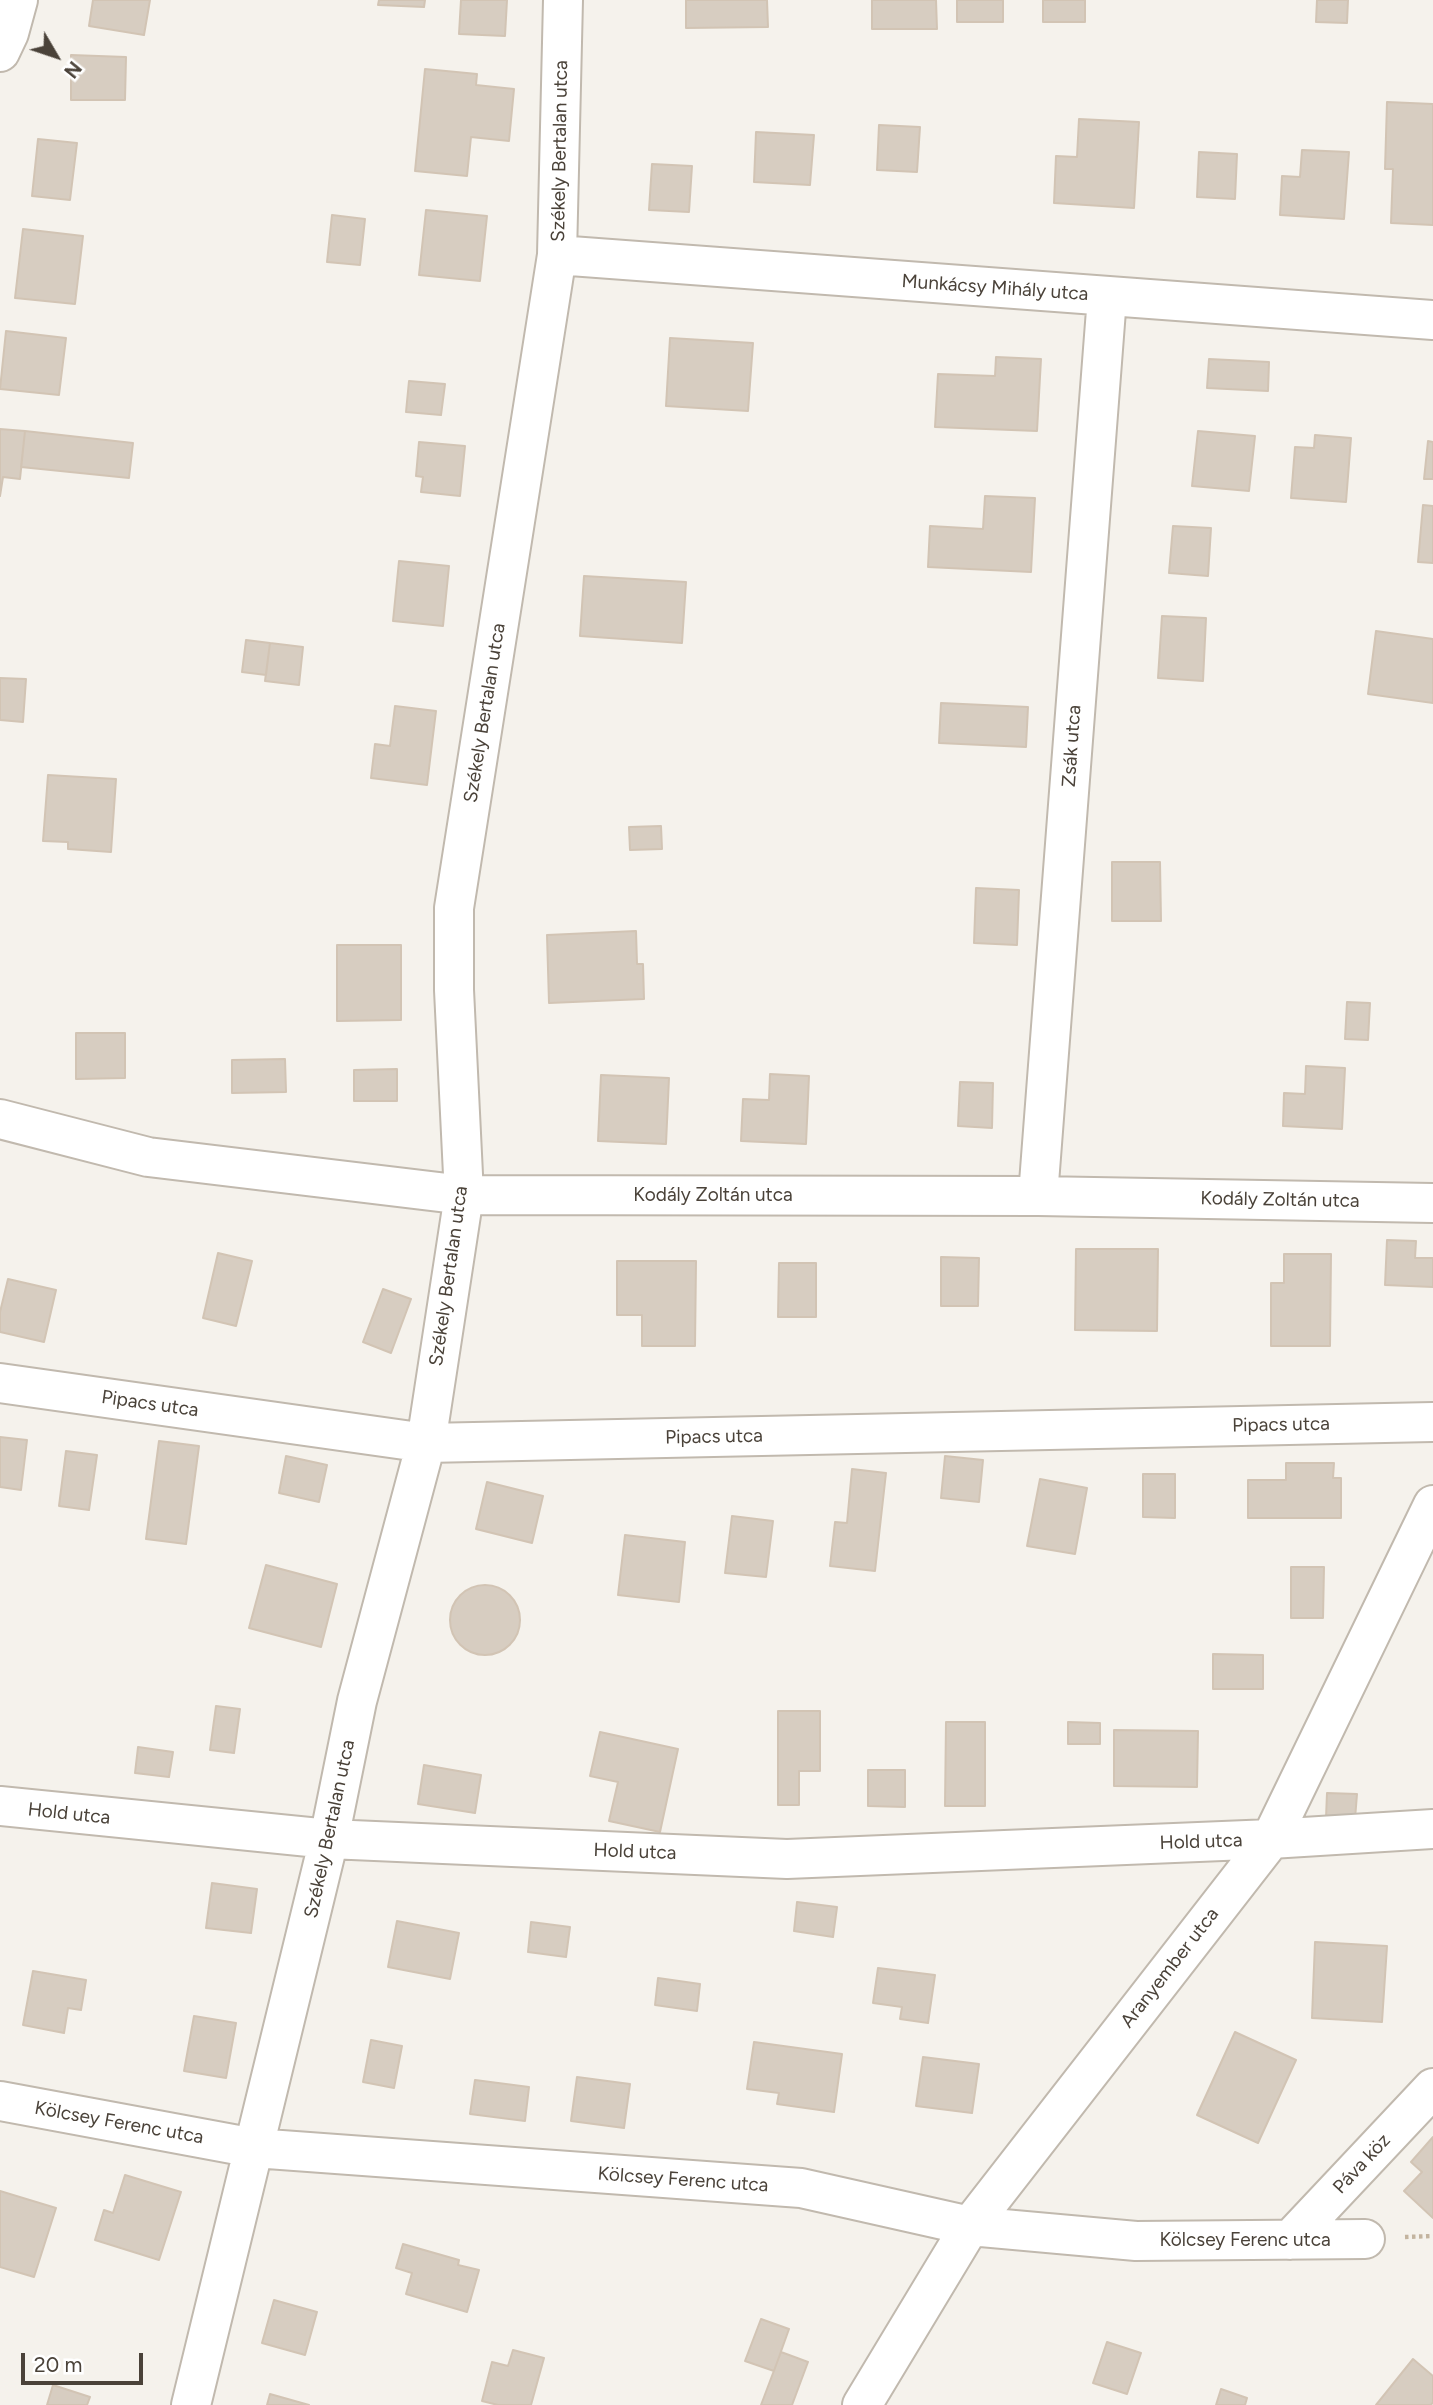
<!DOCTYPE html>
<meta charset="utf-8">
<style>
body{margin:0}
#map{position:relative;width:1433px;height:2405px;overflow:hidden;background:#f5f2ec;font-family:Figtree,sans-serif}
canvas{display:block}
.north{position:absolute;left:21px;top:21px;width:70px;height:70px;-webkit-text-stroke:5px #fff;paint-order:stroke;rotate:129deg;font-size:19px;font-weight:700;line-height:28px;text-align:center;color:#4a4239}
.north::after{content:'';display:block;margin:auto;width:24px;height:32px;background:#4a4239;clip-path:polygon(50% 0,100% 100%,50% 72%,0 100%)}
.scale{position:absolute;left:21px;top:2353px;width:122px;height:32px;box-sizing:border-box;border:4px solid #4a4239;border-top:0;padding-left:9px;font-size:21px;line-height:24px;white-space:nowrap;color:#4a4239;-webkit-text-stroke:5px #fff;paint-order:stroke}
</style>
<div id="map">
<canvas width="1433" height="2405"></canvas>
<div class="north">N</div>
<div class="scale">20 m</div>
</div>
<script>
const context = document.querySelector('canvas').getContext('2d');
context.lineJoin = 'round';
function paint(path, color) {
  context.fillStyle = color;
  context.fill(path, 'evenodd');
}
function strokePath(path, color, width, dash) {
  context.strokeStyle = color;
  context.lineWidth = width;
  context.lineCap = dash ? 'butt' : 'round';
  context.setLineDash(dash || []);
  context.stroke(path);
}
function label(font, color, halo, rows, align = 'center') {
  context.font = font + ' Figtree,sans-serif';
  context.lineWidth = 6;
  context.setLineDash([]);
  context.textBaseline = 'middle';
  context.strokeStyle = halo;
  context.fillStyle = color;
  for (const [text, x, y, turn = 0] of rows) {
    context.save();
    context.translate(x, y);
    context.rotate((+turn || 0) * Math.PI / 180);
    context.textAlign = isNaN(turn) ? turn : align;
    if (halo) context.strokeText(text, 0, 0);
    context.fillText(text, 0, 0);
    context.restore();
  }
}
const building = new Path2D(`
 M93 0H150L144 35 89 26Z
 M379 0H425L424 7 378 5Z
 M461 0H507L505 36 459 34Z
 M686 0H767L768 27 686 28Z
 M872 0H936L937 29H872Z
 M957 0H1003V22H957Z
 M1043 0H1085V22H1043Z
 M1317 0H1348L1347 23 1316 22Z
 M71 55 126 57 125 100H71Z
 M425 69 477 74 476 85 514 89 509 141 471 137 467 176 415 171Z
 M1387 102 1433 104V225L1391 223 1393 169H1385Z
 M1079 119 1139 122 1134 208 1054 203 1056 156 1077 157Z
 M879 125 920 127 917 172 877 170Z
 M756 132 814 135 810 185 754 182Z
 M38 139 77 143 70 200 32 196Z
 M1302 150 1349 152 1344 219 1280 215 1282 176 1300 177Z
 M1199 152 1237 154 1235 199 1197 197Z
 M652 164 692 166 689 212 649 210Z
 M426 210 487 216 480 281 419 275Z
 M332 215 365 219 360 265 327 262Z
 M23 229 83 236 75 304 15 298Z
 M6 331 66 338 59 395 0 389Z
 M670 338 753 343 748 411 666 406Z
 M996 357 1041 359 1037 431 935 427 938 374 995 376Z
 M1209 359 1269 362 1268 391 1207 388Z
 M409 381 445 384 441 415 406 412Z
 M0 429 25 431 20 479 3 477 0 496Z
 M25 431 133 443 129 478 21 467Z
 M1198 431 1255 436 1249 491 1192 486Z
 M1315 435 1351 438 1346 502 1291 498 1295 447 1314 448Z
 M1428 441 1433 442V479H1424Z
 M419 442 465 446 460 496 421 492 423 477 416 476Z
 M985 496 1035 498 1031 572 928 567 930 526 983 529Z
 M1423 505 1433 506V563L1418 562Z
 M1173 526 1211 528 1208 576 1169 573Z
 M399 561 449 566 443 626 393 621Z
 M584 576 686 582 682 643 580 636Z
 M1162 616 1206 618 1203 681 1158 678Z
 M1376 631 1433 639V703L1368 694Z
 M246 640 270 643 266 675 242 672Z
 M270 643 303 647 299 685 265 681Z
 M0 678 26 679 23 722 0 720Z
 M941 703 1028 707 1026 747 939 743Z
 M395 706 436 711 427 785 371 778 375 744 390 746Z
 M48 775 116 779 111 852 68 849V842L43 841Z
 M661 826 662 849 630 850 629 827Z
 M1112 862H1160L1161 921H1112Z
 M976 888 1019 890 1017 945 974 943Z
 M636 931 637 964H643L644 999 549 1003 547 935Z
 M337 945H401V1020L337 1021Z
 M1347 1002 1370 1003 1368 1040 1345 1039Z
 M76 1033H125V1078L76 1079Z
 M285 1059 286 1092 232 1093V1060Z
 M1306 1066 1345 1068 1342 1129 1283 1126 1284 1093 1305 1094Z
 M397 1069V1101H354V1070Z
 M770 1074 809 1076 806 1144 741 1141 743 1099 769 1100Z
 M601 1075 669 1078 666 1144 598 1141Z
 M960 1082 993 1083 992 1128 958 1126Z
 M1387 1240 1416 1241 1415 1258H1433V1287L1385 1285Z
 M1076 1249H1158L1157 1331 1075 1330Z
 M218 1253 252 1261 236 1326 203 1318Z
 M1284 1254H1331L1330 1346H1271V1283H1284Z
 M941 1257 979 1258 978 1306H941Z
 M617 1261H696L695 1346H642V1315H617Z
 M779 1263H816V1317H778Z
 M8 1279 56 1290 44 1342 0 1332V1312Z
 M383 1289 411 1299 391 1353 363 1342Z
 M0 1437 27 1440 21 1490 0 1487Z
 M159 1441 199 1446 186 1544 146 1539Z
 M66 1451 97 1455 89 1510 59 1506Z
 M286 1456 327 1465 319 1502 279 1493Z
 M945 1456 983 1460 979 1502 941 1498Z
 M1286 1463H1334L1333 1478H1341V1518H1248V1480H1286Z
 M852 1469 886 1473 875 1571 830 1566 835 1522 847 1523Z
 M1143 1474H1175V1518L1143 1517Z
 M1040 1479 1087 1488 1075 1554 1027 1546Z
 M487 1482 543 1496 532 1543 476 1529Z
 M732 1516 773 1521 766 1577 725 1573Z
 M625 1535 685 1542 679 1602 618 1595Z
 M266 1565 337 1584 321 1647 249 1628Z
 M1291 1567H1324L1323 1618H1291Z
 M450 1620a35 35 0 1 1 70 0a35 35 0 1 1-70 0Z
 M1213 1654 1263 1655V1689H1213Z
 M216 1706 240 1709 234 1753 210 1750Z
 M778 1711H820V1771H799V1805H778Z
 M946 1722H985V1806H945Z
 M1068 1722 1100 1723V1744H1068Z
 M1114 1730 1198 1731 1197 1787 1114 1786Z
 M600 1732 678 1749 660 1832 609 1821 618 1782 590 1776Z
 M138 1747 173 1752 169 1777 135 1773Z
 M424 1765 481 1775 475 1813 418 1804Z
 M868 1770H905V1807L868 1806Z
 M1327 1793 1357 1794 1355 1819 1326 1818Z
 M212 1883 257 1889 251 1933 206 1928Z
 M797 1902 837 1907 833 1937 794 1931Z
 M397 1921 459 1933 450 1979 388 1967Z
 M531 1922 570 1927 566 1957 528 1952Z
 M1315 1942 1387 1946 1382 2022 1312 2018Z
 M878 1968 935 1975 928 2023 900 2019 902 2007 873 2003Z
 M33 1971 86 1980 81 2010 68 2008 64 2033 23 2025Z
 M658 1978 700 1984 697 2011 655 2005Z
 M194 2016 236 2023 226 2078 184 2071Z
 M1235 2032 1296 2060 1258 2143 1197 2115Z
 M371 2040 402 2046 394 2088 363 2082Z
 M754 2042 842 2054 834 2112 777 2104 779 2093 747 2089Z
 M923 2057 979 2064 972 2113 916 2106Z
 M577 2077 630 2084 624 2128 571 2121Z
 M475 2080 529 2087 525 2121 470 2114Z
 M1433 2137V2218L1404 2191 1422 2172 1411 2162Z
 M125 2175 181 2192 159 2260 95 2240 104 2210 113 2213Z
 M0 2191 56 2208 34 2277 0 2267Z
 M403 2244 459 2260 458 2265 479 2270 467 2312 406 2294 412 2273 396 2268Z
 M274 2300 317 2312 305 2355 262 2343Z
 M761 2319 789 2329 774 2371 745 2361Z
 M1107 2342 1141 2353 1127 2394 1093 2383Z
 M513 2350 544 2358 531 2405H498L482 2401 492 2362 508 2366Z
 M781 2352 808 2362 792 2405H761Z
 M1413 2359 1433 2376V2402L1431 2405H1376Z
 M53 2385 90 2397 87 2405H47Z
 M1221 2389 1247 2398 1245 2405H1216Z
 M270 2394 309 2405H267Z`);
const path = new Path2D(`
 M1405 2237 1433 2236`);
const minor = new Path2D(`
 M0 52 9 33 18 0
 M557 255 1433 320
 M0 1119 148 1157 464 1195 1038 1196 1433 1203
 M1038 1196 1107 297
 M0 1383 426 1443 1433 1422
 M0 1806 329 1839 787 1859 1271 1839 1433 1829
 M0 2101 254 2148 801 2188 970 2226 1136 2241 1365 2239
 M1290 2240 1433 2088
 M191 2405 329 1839 357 1701 426 1443 464 1195 454 990V908L557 255 563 0
 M862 2405 970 2226 1271 1839 1433 1505`);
const streetNames = [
 ["Székely Bertalan utca",560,151,-89],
 ["Munkácsy Mihály utca",995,288,4],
 ["Székely Bertalan utca",485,713,-81],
 ["Zsák utca",1072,746,-86],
 ["Kodály Zoltán utca",713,1195],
 ["Kodály Zoltán utca",1280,1200,1],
 ["Székely Bertalan utca",449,1276,-82],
 ["Pipacs utca",150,1404,8],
 ["Pipacs utca",1281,1425,-1],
 ["Pipacs utca",714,1437,-1],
 ["Hold utca",69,1814,6],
 ["Székely Bertalan utca",330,1829,-78],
 ["Hold utca",1201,1842,-2],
 ["Hold utca",635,1852,2],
 ["Aranyember utca",1170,1968,-52],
 ["Kölcsey Ferenc utca",119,2123,10],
 ["Páva köz",1362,2164,-47],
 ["Kölcsey Ferenc utca",683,2180,4],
 ["Kölcsey Ferenc utca",1245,2240]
];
paint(building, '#d7cdc1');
strokePath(building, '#d2c4b4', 2);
strokePath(minor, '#c1b9ae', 42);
strokePath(path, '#c3b49f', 4.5, [3.5, 3.5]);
strokePath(minor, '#fff', 38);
label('19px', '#4a4239', '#fff', streetNames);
</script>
